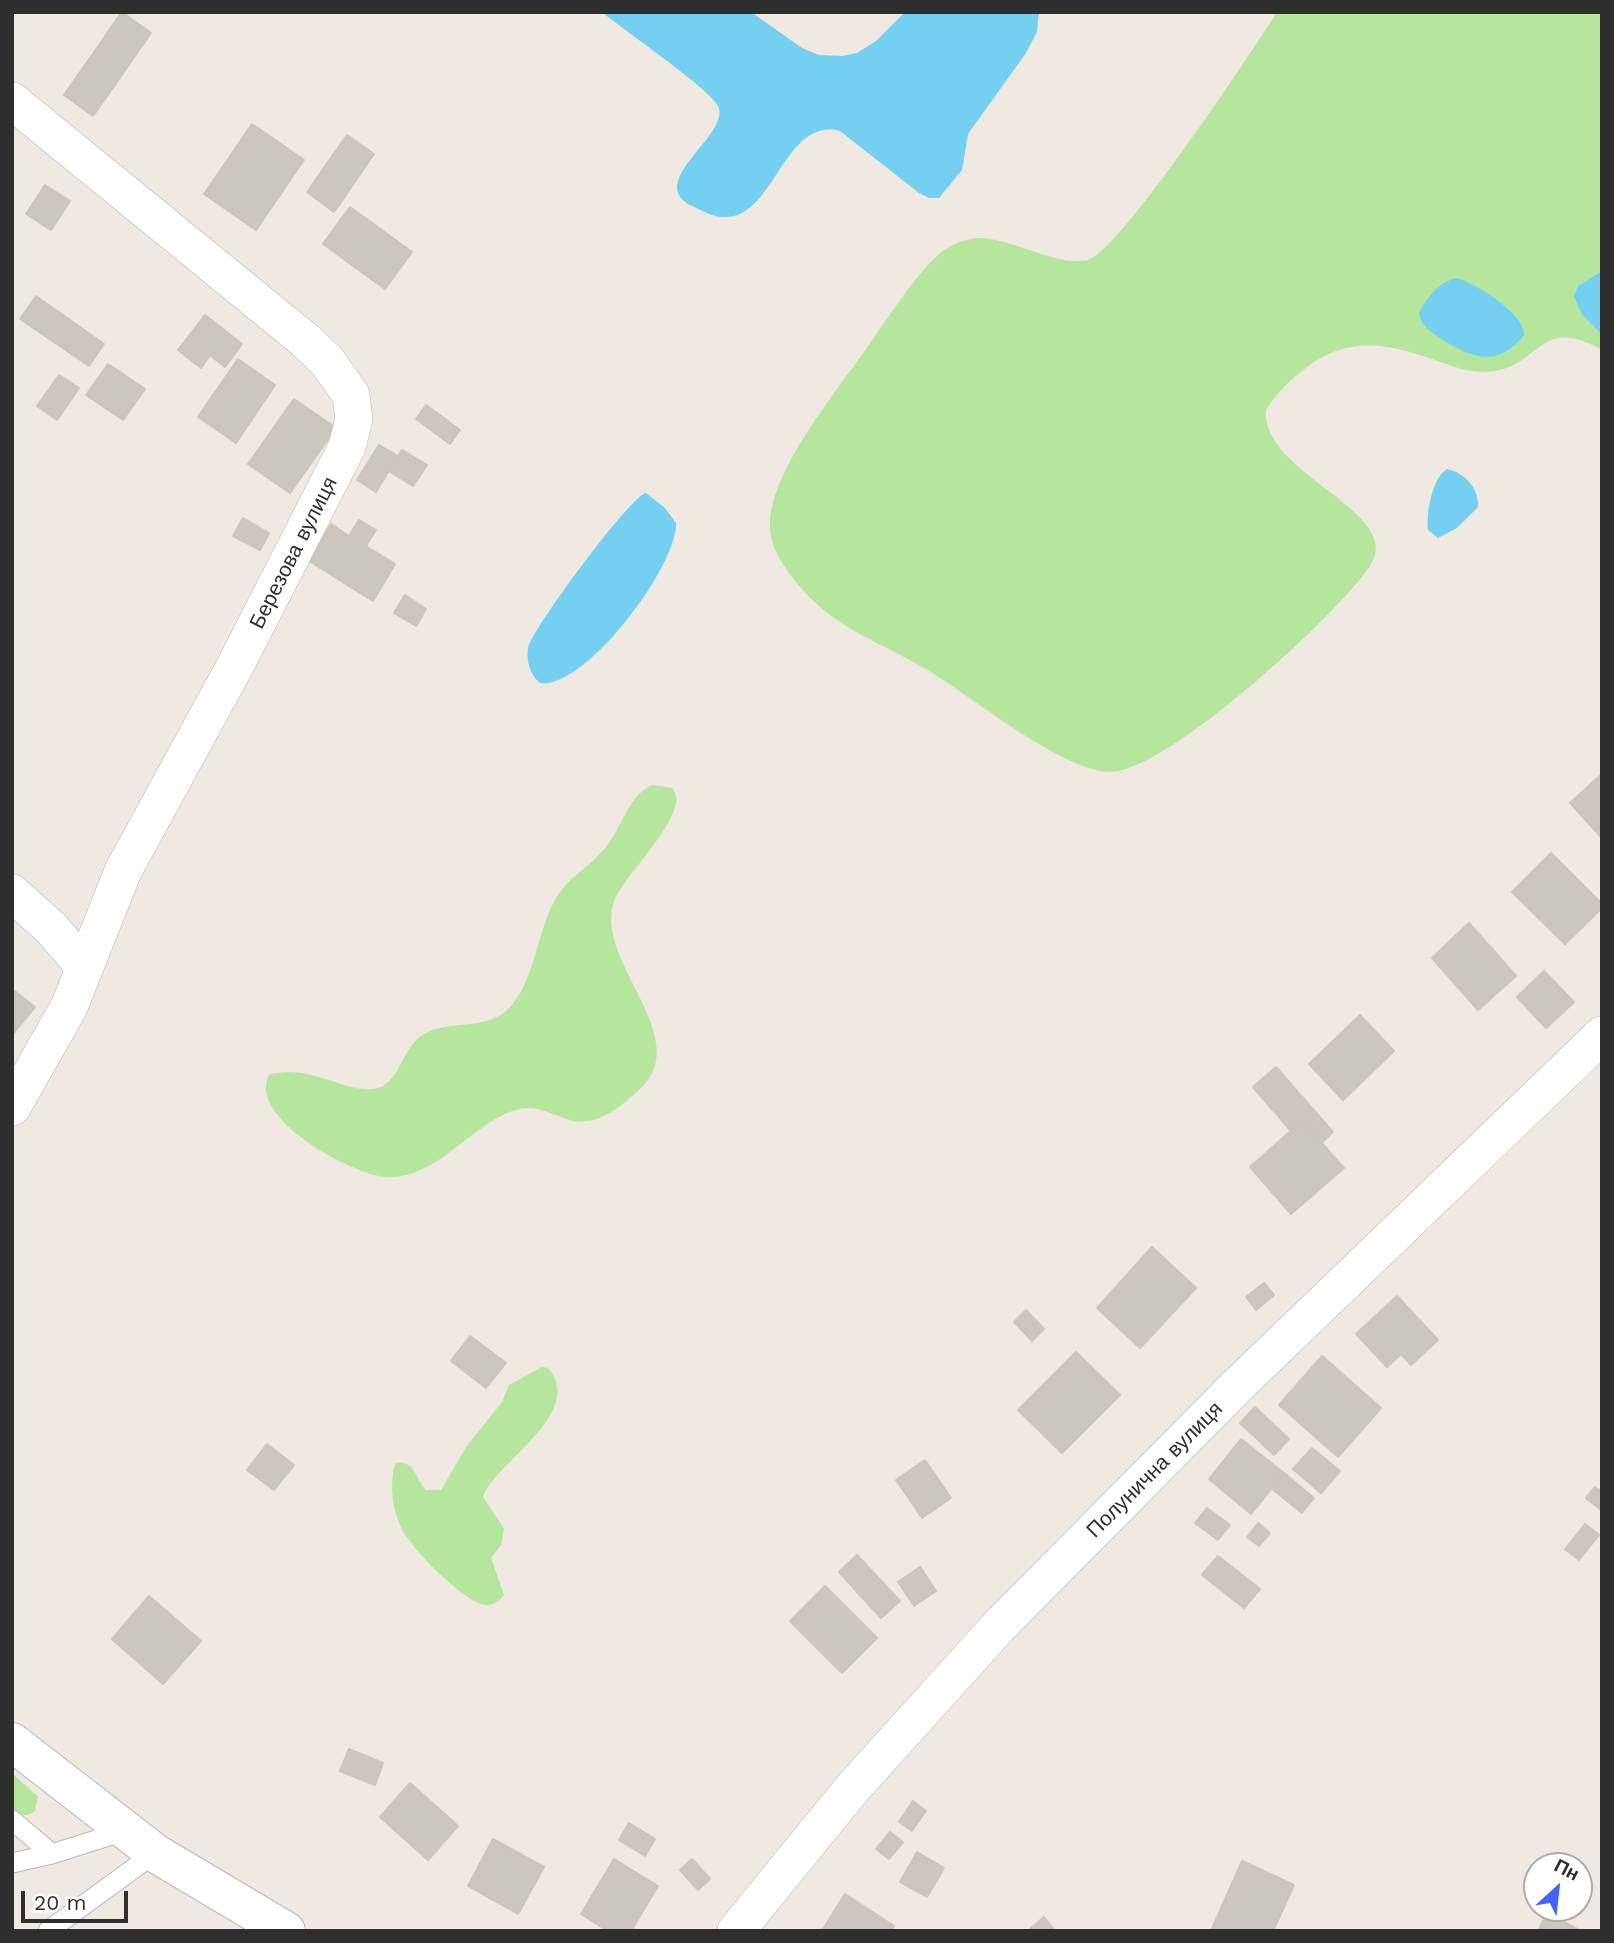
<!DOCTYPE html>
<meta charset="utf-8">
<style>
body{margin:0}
#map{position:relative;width:1614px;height:1943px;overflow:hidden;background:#efe9e1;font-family:"Work Sans",sans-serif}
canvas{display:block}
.frame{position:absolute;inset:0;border:14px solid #2e2e2e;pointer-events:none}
.north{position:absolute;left:1523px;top:1852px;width:70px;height:70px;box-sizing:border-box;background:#fff;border:2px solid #ababab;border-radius:50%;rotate:27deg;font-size:19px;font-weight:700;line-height:28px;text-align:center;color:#2e2e2e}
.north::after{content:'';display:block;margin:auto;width:24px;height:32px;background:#4264fb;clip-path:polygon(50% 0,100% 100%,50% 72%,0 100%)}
.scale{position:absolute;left:21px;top:1891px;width:107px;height:32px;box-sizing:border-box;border:4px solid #2e2e2e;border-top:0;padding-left:9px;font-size:21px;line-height:24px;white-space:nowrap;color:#2e2e2e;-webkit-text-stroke:5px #fff;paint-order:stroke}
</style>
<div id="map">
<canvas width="1614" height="1943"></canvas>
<div class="frame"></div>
<div class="north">Пн</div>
<div class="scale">20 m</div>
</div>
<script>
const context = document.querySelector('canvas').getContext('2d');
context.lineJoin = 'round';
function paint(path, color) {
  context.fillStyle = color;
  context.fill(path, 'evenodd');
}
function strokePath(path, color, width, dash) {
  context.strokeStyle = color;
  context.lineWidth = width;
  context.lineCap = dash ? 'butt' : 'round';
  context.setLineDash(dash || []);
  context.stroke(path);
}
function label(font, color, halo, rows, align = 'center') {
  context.font = font + ' "Work Sans",sans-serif';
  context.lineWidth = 5;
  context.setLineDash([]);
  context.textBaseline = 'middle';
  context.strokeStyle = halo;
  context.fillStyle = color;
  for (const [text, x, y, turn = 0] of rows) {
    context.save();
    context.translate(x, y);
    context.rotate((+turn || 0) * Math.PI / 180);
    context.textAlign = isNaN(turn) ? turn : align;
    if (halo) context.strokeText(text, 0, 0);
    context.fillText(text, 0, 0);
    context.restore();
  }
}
const green = new Path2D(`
 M1277 12H1602V350C1536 313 1542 370 1485 372 1465 373 1443 362 1423 356 1379 342 1345 339 1307 367 1290 380 1277 392 1266 410 1260 474 1407 512 1370 566 1338 614 1165 774 1109 772 1060 770 969 694 924 668 894 650 860 637 831 616 813 602 795 584 783 564 764 536 768 510 781 480 803 430 842 384 873 339 893 311 913 278 938 255 950 245 963 239 978 238 1011 237 1063 270 1090 259 1122 247 1252 52 1277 12Z
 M653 785 672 788C694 810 625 874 615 899 590 957 693 1034 643 1086 625 1104 597 1128 570 1120 543 1112 534 1101 505 1114 464 1133 433 1180 385 1177 351 1174 247 1118 269 1075 308 1063 342 1092 373 1089 400 1086 401 1049 421 1036 446 1019 483 1031 506 1011 534 987 537 931 555 900 568 876 594 865 609 843 623 824 630 793 653 785Z
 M542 1367 548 1368C587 1413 493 1464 483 1497L504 1529 501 1545 491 1558 504 1595C499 1601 493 1606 485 1605 463 1601 408 1546 400 1525 392 1507 390 1487 394 1467L396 1463C416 1460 415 1479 426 1490H441L466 1447 502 1402 509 1385Z
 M12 1773 38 1797 35 1811C26 1817 20 1816 12 1809Z`);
const water = new Path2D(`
 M602 12H751L802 48 819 55 842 56 857 53 876 41 905 12H1039L1037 32 1026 53 968 134 962 170 939 198H929L919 193 840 131C784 116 774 220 724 217 713 217 705 212 694 207 641 183 732 135 718 106 710 89 622 29 602 12Z
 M1602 271V335L1581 313 1574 296 1578 286Z
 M1457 278C1475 284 1525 313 1524 335 1497 369 1472 358 1440 338 1431 332 1420 325 1419 313 1427 298 1438 282 1457 278Z
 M1447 469C1465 473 1479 488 1478 507L1457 528 1438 538 1428 530C1426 514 1432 478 1447 469Z
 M646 493 665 508 676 523C678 565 585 690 540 683 530 675 526 661 528 648 532 629 631 495 646 493Z`);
const building = new Path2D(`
 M122 12 151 33 93 116 64 95Z
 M252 124 304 160 256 230 204 194Z
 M347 135 374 154 334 212 307 192Z
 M45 185 70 201 51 230 26 214Z
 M350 207 412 252 385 289 323 244Z
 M36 296 104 344 89 366 20 319Z
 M205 315 242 344 225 367 210 355 201 368 178 350Z
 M238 359 275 385 236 443 198 417Z
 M108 364 145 389 123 420 86 395Z
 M59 375 79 388 57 420 37 406Z
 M294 399 336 428 290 493 248 464Z
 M426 405 460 430 450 444 416 419Z
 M379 445 398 456 376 492 357 480Z
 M402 450 427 465 413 486 389 471Z
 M243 518 269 533 260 550 233 536Z
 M359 520 376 530 366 546 395 564 373 601 309 561 331 524 349 536Z
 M405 595 426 609 416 626 394 613Z
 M1602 774V838L1570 803Z
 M1551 853 1602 904V908L1565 944 1512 892Z
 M1469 923 1516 976 1478 1010 1432 958Z
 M1544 971 1574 1002 1546 1028 1517 997Z
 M12 989 35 1007 12 1035Z
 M1360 1015 1394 1051 1343 1100 1309 1064Z
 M1276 1067 1333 1132 1321 1143 1302 1121 1291 1131 1253 1087Z
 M1302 1121 1344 1168 1291 1214 1250 1167Z
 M1152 1247 1196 1288 1140 1348 1097 1308Z
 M1264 1283 1274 1295 1256 1310 1246 1297Z
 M1397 1296 1438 1340 1411 1365 1401 1354 1387 1367 1356 1334Z
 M1026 1310 1044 1329 1032 1341 1014 1322Z
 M470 1336 506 1363 486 1388 451 1361Z
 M1076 1352 1120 1395 1062 1453 1018 1410Z
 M1322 1356 1381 1408 1338 1457 1279 1405Z
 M1255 1407 1289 1439 1274 1455 1240 1423Z
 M1241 1439 1284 1473 1251 1514 1209 1479Z
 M267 1444 294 1465 274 1490 247 1470Z
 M1312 1448 1340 1471 1321 1493 1293 1469Z
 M925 1460 951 1498 922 1518 896 1480Z
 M1284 1473 1314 1498 1302 1513 1271 1488Z
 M1595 1487 1602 1492V1511L1586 1498Z
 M1207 1508 1230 1525 1218 1540 1195 1523Z
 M1258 1523 1270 1533 1259 1546 1247 1537Z
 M1585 1524 1599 1535 1579 1560 1565 1549Z
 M857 1555 900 1601 881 1618 839 1572Z
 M1218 1556 1260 1589 1244 1608 1202 1575Z
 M920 1567 936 1591 914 1606 898 1582Z
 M825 1586 877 1638 842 1673 790 1621Z
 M149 1596 201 1641 163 1684 112 1639Z
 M349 1749 383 1763 375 1785 340 1771Z
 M410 1783 458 1826 428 1860 380 1817Z
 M913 1801 926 1811 912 1831 899 1822Z
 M629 1823 655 1839 645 1856 619 1840Z
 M890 1832 903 1842 889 1859 876 1849Z
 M493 1839 544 1867 518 1914 468 1886Z
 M917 1852 944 1868 927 1897 900 1882Z
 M614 1859 658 1886 631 1931H608L581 1914Z
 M692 1859 710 1879 698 1890 680 1870Z
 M1242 1861 1294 1885 1273 1931H1211Z
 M845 1894 894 1926 891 1931H822Z
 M1547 1913 1581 1931H1538Z
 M1044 1917 1055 1931H1031L1030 1929Z`);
const service = new Path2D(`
 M12 1820 52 1854 124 1831
 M12 1863 52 1854
 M48 1931 155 1853`);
const minor = new Path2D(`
 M12 101 306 341 327 361 351 395 354 419 347 447 235 666 123 871 69 1007 12 1107
 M12 893 51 928 83 965
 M736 1931 851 1790 999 1626 1238 1385 1602 1035`);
const tertiary = new Path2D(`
 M12 1742 155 1853 286 1931`);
const streetNames = [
 ["Березова вулиця",294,553,-63],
 ["Полунична вулиця",1155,1470,-45]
];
paint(green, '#b6e59e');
paint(water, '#75cff0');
paint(building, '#cbc7bf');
strokePath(building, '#cbc5ba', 2);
strokePath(service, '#b4b7c1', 21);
strokePath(minor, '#b4b7c1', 38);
strokePath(tertiary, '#b4b7c1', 40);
strokePath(service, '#fff', 19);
strokePath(minor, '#fff', 37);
strokePath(tertiary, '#fff', 38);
label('21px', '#2e2e2e', '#fff', streetNames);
</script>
